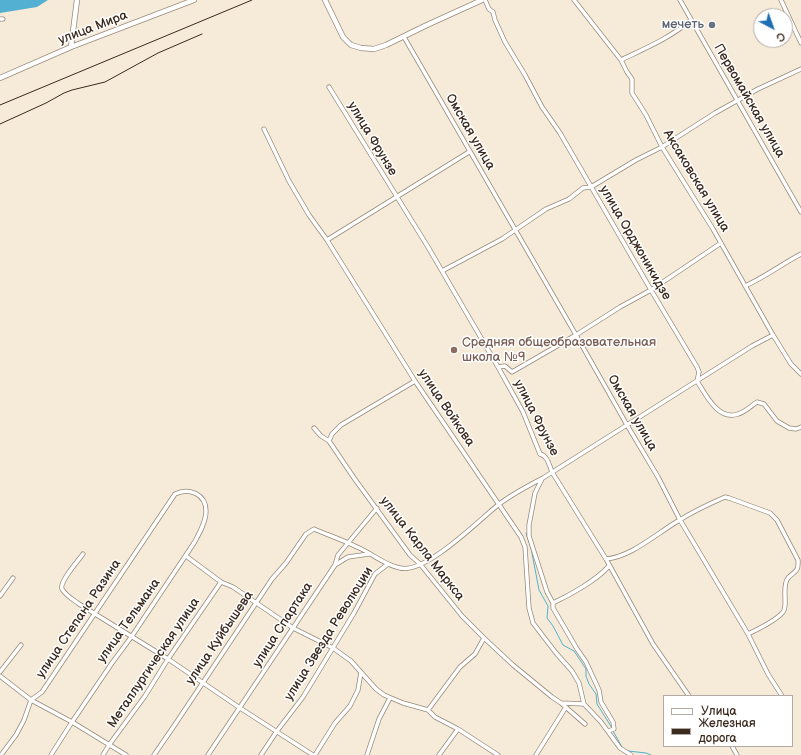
<!DOCTYPE html>
<meta charset="utf-8">
<style>
body{margin:0}
#map{position:relative;width:801px;height:755px;overflow:hidden;background:#f6ebd8;font-family:"Balsamiq Sans",sans-serif}
canvas{display:block}
.legend{position:absolute;left:663px;top:695px;width:130px;height:52px;box-sizing:border-box;background:#fff;border:1px solid #b1aaa5;margin:0;padding:5px 7px;list-style:none;font-size:12px;color:#3b2a1e}
.legend li{display:flex;align-items:center;gap:8px;height:20px}
.legend b{width:20px;border:1px solid #b1aaa5}
.north{position:absolute;left:753px;top:8px;width:40px;height:40px;box-sizing:border-box;background:#fff;border:1px solid #b1aaa5;border-radius:50%;rotate:139deg;font-size:11px;font-weight:700;line-height:16px;text-align:center;color:#3b2a1e}
.north::after{content:'';display:block;margin:auto;width:14px;height:18px;background:#1f6fb2;clip-path:polygon(50% 0,100% 100%,50% 72%,0 100%)}
</style>
<div id="map">
<canvas width="801" height="755"></canvas>
<ul class="legend">
<li><b style="height:5px;background:#fff"></b>Улица</li>
<li><b style="height:5px;background:#3b2a1e"></b>Железная дорога</li>
</ul>
<div class="north">С</div>
</div>
<script>
const context = document.querySelector('canvas').getContext('2d');
context.lineJoin = 'round';
function paint(path, color) {
  context.fillStyle = color;
  context.fill(path, 'evenodd');
}
function strokePath(path, color, width, dash) {
  context.strokeStyle = color;
  context.lineWidth = width;
  context.lineCap = dash ? 'butt' : 'round';
  context.setLineDash(dash || []);
  context.stroke(path);
}
function label(font, color, halo, rows, align = 'center') {
  context.font = font + ' "Balsamiq Sans",sans-serif';
  context.lineWidth = 3;
  context.setLineDash([]);
  context.textBaseline = 'middle';
  context.strokeStyle = halo;
  context.fillStyle = color;
  for (const [text, x, y, turn = 0] of rows) {
    context.save();
    context.translate(x, y);
    context.rotate((+turn || 0) * Math.PI / 180);
    context.textAlign = isNaN(turn) ? turn : align;
    if (halo) context.strokeText(text, 0, 0);
    context.fillText(text, 0, 0);
    context.restore();
  }
}
const water = new Path2D(`
 M0 0H48L37 7 0 13Z`);
const stream = new Path2D(`
 M526 533 531 548 539 590 548 606 547 618 553 626 563 645 574 651 586 669V676L589 684 596 694 597 704 612 728
 M613 731 622 747
 M628 751 646 753 651 755`);
const minor = new Path2D(`
 M485 0 489 9 493 12 495 20 505 42 525 75 542 107 560 133 651 290 697 367 699 372 697 381C706 395 718 421 738 414 745 412 751 406 757 402L764 404 777 421 789 428 796 429 801 427
 M574 0 621 60 627 72 632 79V93L646 115 662 147 713 229 773 335 791 364 801 374
 M680 0 801 212
 M781 0 801 43
 M0 19H3
 M404 37 576 335 627 425 658 477 680 520 748 634 768 674 782 696
 M621 60C646 48 670 38 691 20
 M329 87 428 247 498 367 523 412 540 454C548 456 549 465 552 472L606 559 653 644 689 696
 M264 129 289 181 309 215 327 240 415 381 521 537 525 547 529 608 533 623 556 653 572 671 579 683 584 704
 M327 240 469 152
 M442 271 502 239 546 209 569 199 583 188 591 187 636 160 662 147 715 113 758 89 801 69
 M745 286C765 277 782 264 801 254
 M498 367 505 366 512 372 576 335 620 307 651 290 721 243
 M314 428 321 436 329 441 354 478 410 555 420 564 462 616 484 638 513 665 552 697 561 703 585 724
 M329 441 332 434 341 425 415 381
 M542 479 535 493 529 525V536L547 592 553 603V608L577 649 586 662 599 690 601 702 613 722 614 729 608 731
 M83 554C78 561 59 582 62 589 66 596 74 600 79 604L168 659 240 708 313 755
 M186 556 221 582 233 587 293 628 333 648 351 661 376 689 384 695 403 703 428 710 435 717 458 729 498 755
 M606 559C631 557 656 534 678 521 692 512 709 504 725 497L729 498 770 513 777 520 798 560C799 573 794 571 788 578 784 583 785 591 785 597 785 602 786 608 783 612 776 621 758 629 748 634
 M335 565 348 557 369 554
 M0 596 13 578
 M553 603C570 595 597 580 609 566
 M0 672 21 645
 M0 676 31 700 72 722 126 755
 M561 703 584 704 601 722 620 748 631 755
 M428 710 460 667 475 654 484 638
 M732 746 737 755
 M1 755 16 735 24 720 31 700 42 692 175 494C189 487 206 494 206 511 206 522 199 534 194 543L132 636 112 663 72 722 51 755
 M103 755 109 745 145 696 168 659 221 582
 M154 755 174 726 272 579 286 563 306 534 314 529C328 535 343 540 357 547 372 553 384 565 400 568 426 574 479 520 498 505 512 494 528 486 543 478L752 346 773 335
 M208 755 335 565 338 555 377 508
 M261 755 277 731 303 697 354 613 375 574 388 564
 M315 755 335 723 350 706 358 690 361 672
 M367 755 379 719 390 698
 M439 755 458 729
 M536 755 566 707`);
const tertiary = new Path2D(`
 M325 0 343 37 351 45 361 48 374 49 386 45 427 25 482 0
 M71 47 77 0
 M0 78 71 47 194 0`);
const rail = new Path2D(`
 M0 105 252 0
 M0 124 46 103 64 93 72 90 105 82 158 53 202 34`);
const markers = [
 [712,25,4,"#6b7280"],
 [454,350,4,"#8d6e63"]
];
const worshipNames = [
 ["мечеть",704,25]
];
const streetNames = [
 ["улица Мира",93,28,-21],
 ["Первомайская улица",749,101,60],
 ["Омская улица",470,132,60],
 ["улица Фрунзе",372,139,59],
 ["Аксаковская улица",696,181,59],
 ["улица Орджоникидзе",635,243,60],
 ["улица Войкова",446,408,56],
 ["Омская улица",632,413,60],
 ["улица Фрунзе",536,418,63],
 ["улица Карла Маркса",422,549,52],
 ["улица Степана Разина",79,619,-56],
 ["улица Тельмана",129,621,-55],
 ["улица Спартака",283,625,-57],
 ["улица Звезда Революции",329,634,-58],
 ["улица Куйбышева",220,638,-56],
 ["Металлургическая улица",154,663,-56]
];
const educationNames = [
 ["Средняя общеобразовательная",462,343],
 ["школа №9",462,358]
];
paint(water, '#53b0d2');
strokePath(stream, '#53b0d2', 1);
strokePath(minor, '#988a7b', 5);
strokePath(tertiary, '#988a7b', 6);
strokePath(minor, '#fff', 3.5);
strokePath(tertiary, '#fff', 4.5);
strokePath(rail, '#3b2a1e', 1);
for (const [x, y, r, color] of markers) {
  const dot = new Path2D();
  dot.arc(x, y, r, 0, 2 * Math.PI);
  context.fillStyle = color;
  context.fill(dot);
  strokePath(dot, '#fff', 1.5);
}
label('13px', '#5b616d', '#fff', worshipNames, 'right');
label('13px', '#3b2a1e', '#fff', streetNames);
label('13px', '#785e54', '#fff', educationNames, 'left');
</script>
